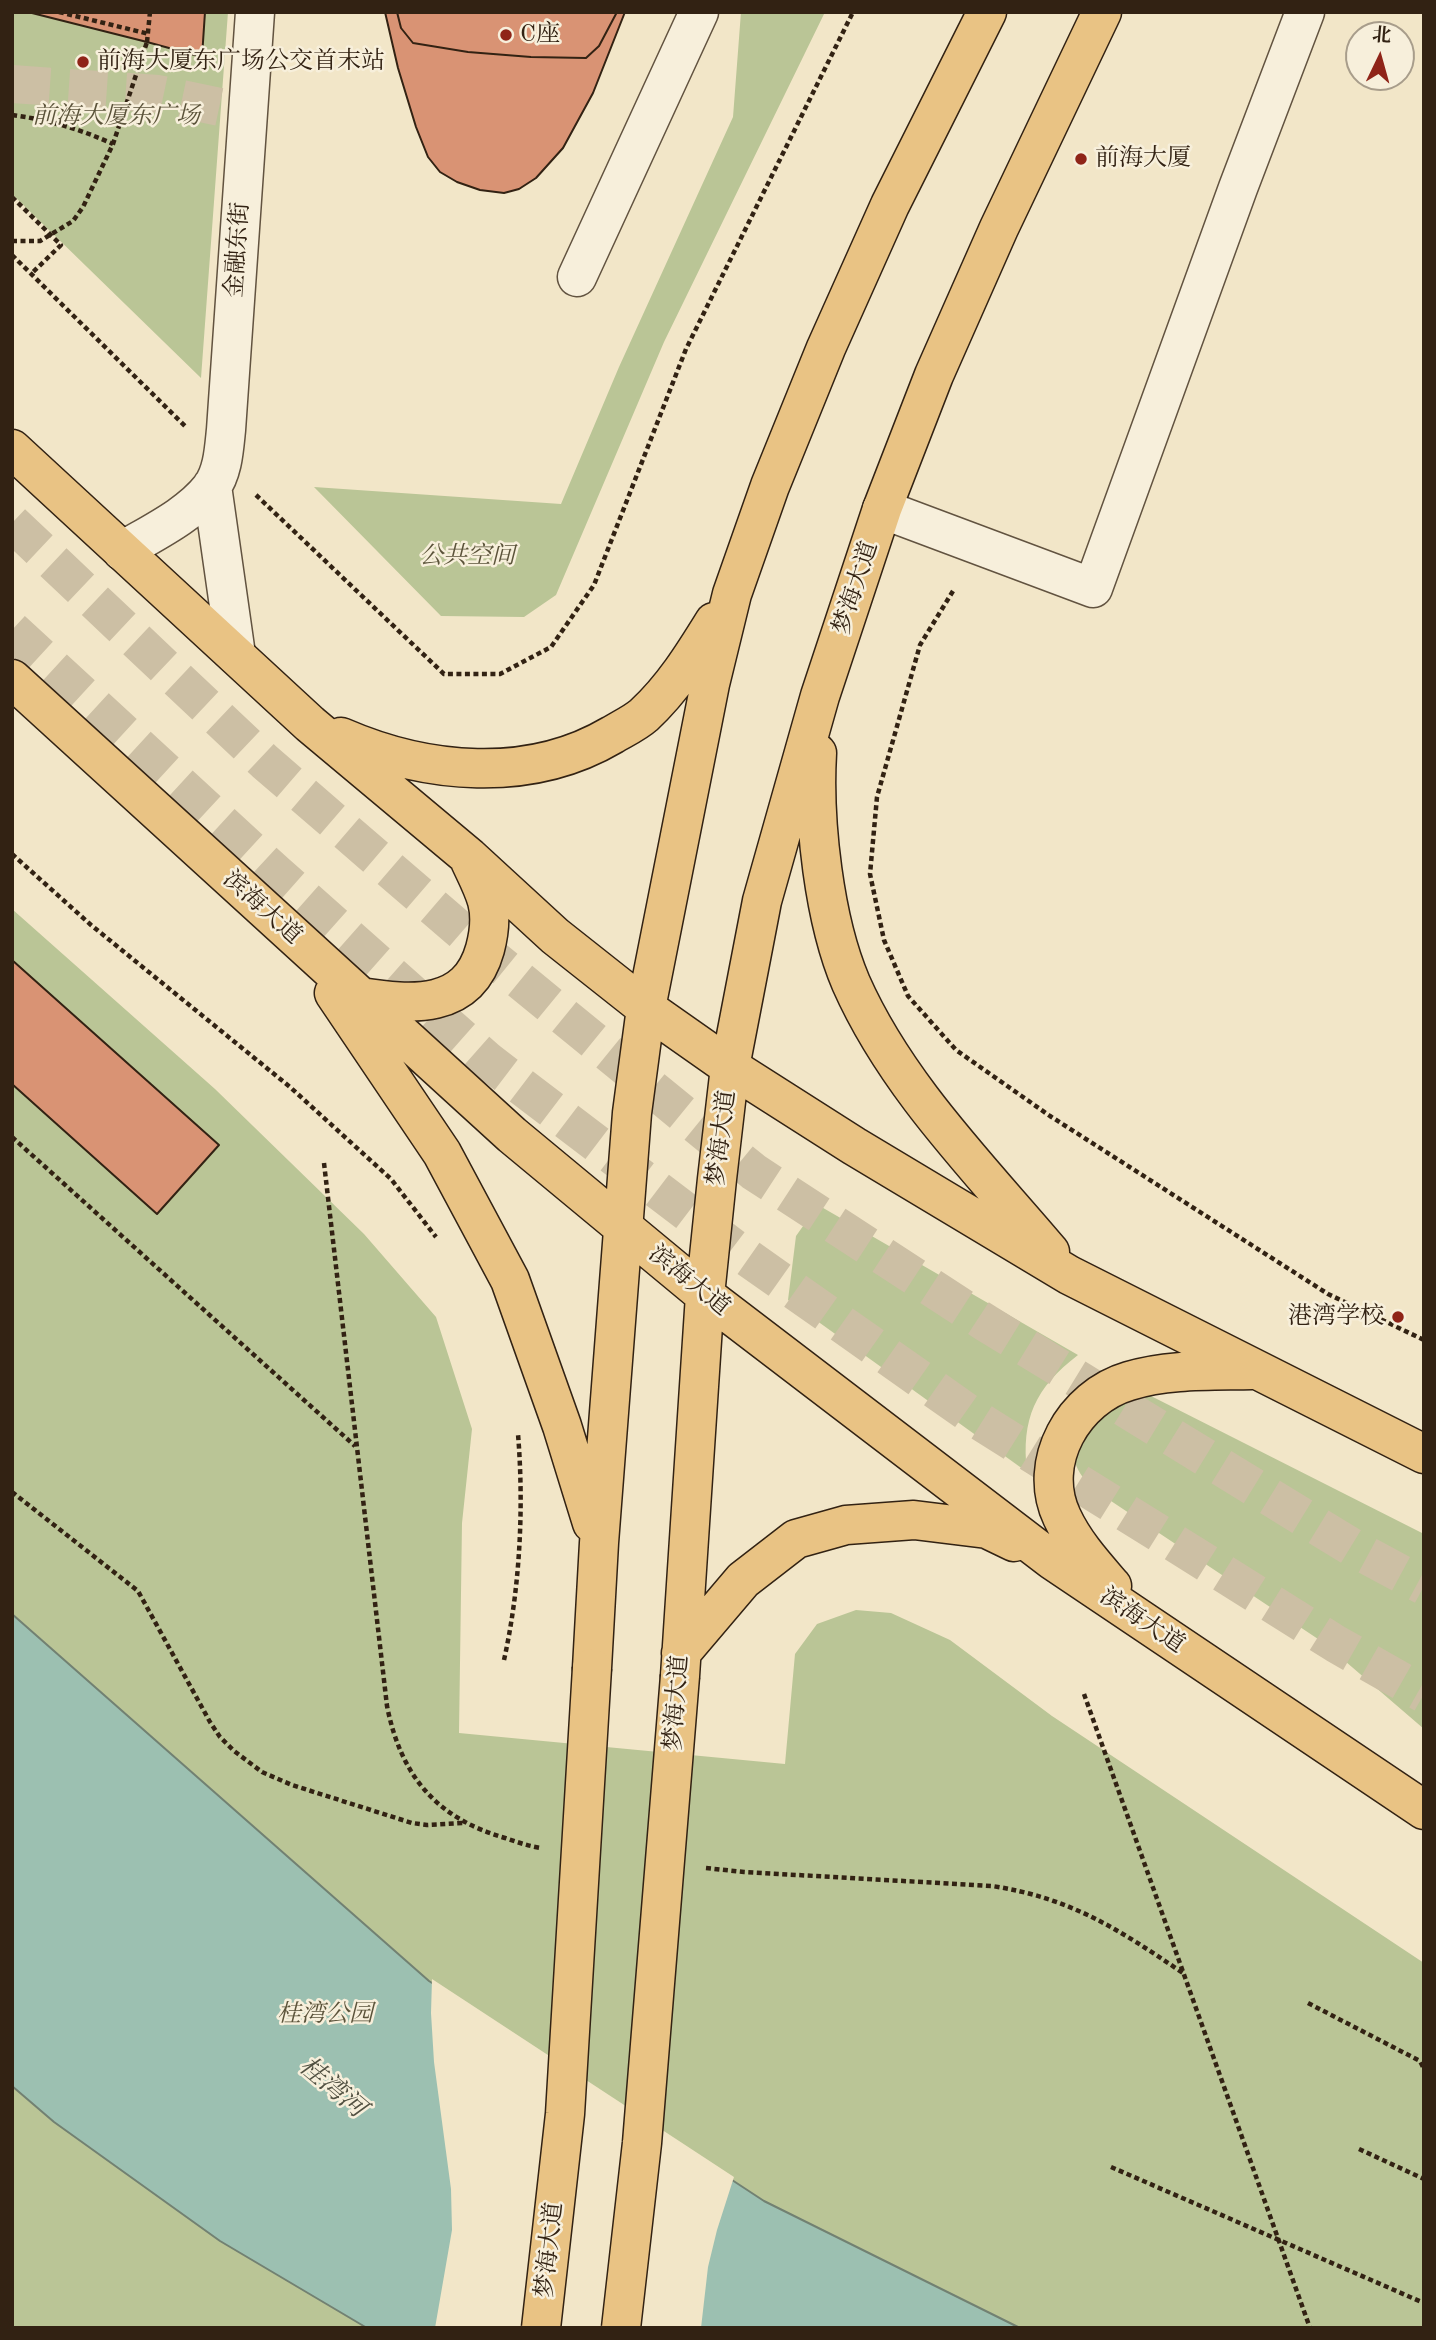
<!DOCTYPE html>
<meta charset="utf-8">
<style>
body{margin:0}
#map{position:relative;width:1436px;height:2340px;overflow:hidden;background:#f2e6c8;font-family:"Old Standard TT","Noto Serif SC",serif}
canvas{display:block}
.frame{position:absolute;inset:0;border:14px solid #322213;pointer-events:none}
.north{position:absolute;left:1345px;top:21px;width:70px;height:70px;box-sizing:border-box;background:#f7efdb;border:2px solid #a89d8b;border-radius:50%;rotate:5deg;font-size:19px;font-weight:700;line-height:28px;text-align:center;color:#322213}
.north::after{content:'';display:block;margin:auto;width:24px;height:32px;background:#8f2418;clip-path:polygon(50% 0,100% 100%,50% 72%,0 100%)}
</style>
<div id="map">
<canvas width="1436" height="2340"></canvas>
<div class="frame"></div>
<div class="north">北</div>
</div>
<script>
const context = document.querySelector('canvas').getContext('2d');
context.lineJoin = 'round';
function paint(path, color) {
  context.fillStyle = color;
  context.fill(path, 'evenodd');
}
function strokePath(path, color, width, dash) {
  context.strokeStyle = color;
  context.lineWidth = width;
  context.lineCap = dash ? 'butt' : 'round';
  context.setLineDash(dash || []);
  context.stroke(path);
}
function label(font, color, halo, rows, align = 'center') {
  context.font = font + ' "Old Standard TT","Noto Serif SC",serif';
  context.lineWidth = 5;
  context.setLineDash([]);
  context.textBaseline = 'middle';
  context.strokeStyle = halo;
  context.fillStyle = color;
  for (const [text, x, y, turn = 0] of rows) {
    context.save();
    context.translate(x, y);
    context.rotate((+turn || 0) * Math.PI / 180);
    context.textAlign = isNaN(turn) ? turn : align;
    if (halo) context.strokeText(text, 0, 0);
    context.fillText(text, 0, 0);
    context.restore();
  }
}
const green = new Path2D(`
 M12 12H228L201 378 12 194Z
 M741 12H825L664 342 556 595 524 617 441 616 314 487 561 504 619 367 733 117Z
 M12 909 215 1089 364 1234 436 1317 472 1429 462 1523 459 1733 785 1764 795 1654 817 1624 856 1610 891 1613 950 1640 1052 1716 1424 1963V2328H12Z
 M818 1205 1078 1355C1035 1388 1021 1419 1027 1472L788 1300 796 1236Z
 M1149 1395 1424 1534V1729L1324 1643 1096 1491C1062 1460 1074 1444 1087 1407Z`);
const water = new Path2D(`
 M12 1614 429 1981 764 2201 1020 2328H367L220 2241 54 2122 12 2086Z`);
const pier = new Path2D(`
 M432 1979 734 2177 717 2230 708 2267 701 2328H435L452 2230 451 2189 434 2062 431 2013Z`);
const building = new Path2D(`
 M28 12H205L202 57 147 42Z
 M385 12H397L401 28 413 43 468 52 531 57 586 58 599 46 617 12H625L593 93 563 148 536 178 519 189 504 193 480 190 457 182 440 172 428 157 416 127 398 68Z
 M397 12H617L599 46 586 58 531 57 468 52 413 43 401 28Z
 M12 960 219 1145 157 1214 12 1084Z`);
const minorTunnel = new Path2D(`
 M12 84 158 94 248 113`);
const highwayTunnel = new Path2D(`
 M12 523 265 762 495 960 754 1172 986 1323 1355 1549 1424 1586
 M12 630 276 873 488 1061 738 1251 981 1422 1336 1644 1424 1694`);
const path = new Path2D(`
 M59 12 149 34
 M147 42 150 12
 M12 197 61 245 31 274
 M12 255 185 426
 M256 495 444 674H500L551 647 594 585 686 349 853 12
 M953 591 920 645 877 797 870 874 884 940 908 996 956 1050 1050 1116 1328 1294 1424 1340
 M12 854 91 925 290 1087 391 1179 436 1237
 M12 1137 355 1446
 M324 1163 387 1706C401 1776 436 1818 505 1838 517 1842 528 1846 541 1848
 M12 1492 138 1591 210 1722 220 1737 234 1751 262 1772 292 1785 412 1823 427 1825 463 1823
 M504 1660C520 1588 524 1508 518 1434
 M1084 1694 1310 2328
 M706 1868 744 1872 992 1886C1071 1898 1118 1929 1183 1973
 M1308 2003 1420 2061 1424 2069
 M1359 2149 1424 2179`);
const minor = new Path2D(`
 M577 277 699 12
 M212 486 236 655
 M882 509 1093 588 1238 188 1305 12
 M122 551C152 533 189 516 211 488 223 472 224 449 226 430L255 12`);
const major = new Path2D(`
 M12 449 310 724 469 857 555 936 646 1008 730 1067 854 1146 1069 1275 1424 1454
 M12 679 512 1135 705 1295 1052 1560 1424 1810
 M341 737C426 774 529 784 612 735 622 729 635 723 644 715 673 688 693 656 714 622
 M817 753C813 821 824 920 851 983 896 1085 979 1168 1050 1252
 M334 993 442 1153 510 1280 562 1426 592 1523
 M360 997C412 1005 468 1010 485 949 489 934 491 916 487 901 483 887 476 874 470 861
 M1112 1586C1093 1564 1074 1543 1062 1517 1036 1462 1074 1397 1129 1381 1168 1369 1212 1371 1252 1370
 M681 1653 743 1580 796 1539 846 1525 914 1520 987 1529 1014 1542
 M592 1668 599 1543 632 1113 646 1008 710 684 732 594 770 486 826 348 890 205 987 12
 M680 1676 705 1295 717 1179 730 1067 762 901 820 696 882 509 934 375 999 228 1102 12`);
const pathBridge = new Path2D(`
 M12 115C49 120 80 129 113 144
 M12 241H40L73 221 83 207 113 144 147 42
 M1111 2167 1424 2303`);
const majorBridge = new Path2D(`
 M541 2328 565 2114 592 1668
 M621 2328 642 2143 680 1676`);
const markers = [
 [506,35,7,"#8f2418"],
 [83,62,7,"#8f2418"],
 [1081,159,7,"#8f2418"],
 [1398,1317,7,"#8f2418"]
];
const poiNames = [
 ["C座",520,35],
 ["前海大厦东广场公交首末站",97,62],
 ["前海大厦",1095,159],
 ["港湾学校",1384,1317,"right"]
];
const parkNames = [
 ["前海大厦东广场",116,117],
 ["公共空间",467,557],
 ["桂湾公园",325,2015]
];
const streetNames = [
 ["金融东街",238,250,-86],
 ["梦海大道",856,588,-72],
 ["滨海大道",262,908,42],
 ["梦海大道",722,1138,-83],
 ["滨海大道",689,1281,39],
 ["滨海大道",1142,1621,34],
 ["梦海大道",677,1703,-86],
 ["梦海大道",550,2250,-84]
];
const waterNames = [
 ["桂湾河",332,2088,40]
];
paint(green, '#bac596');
paint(water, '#9cc0b1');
strokePath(water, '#728172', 2);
paint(pier, '#f2e6c8');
paint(building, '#d99374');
strokePath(building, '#322213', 2);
strokePath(minorTunnel, '#ccbfa4', 38, [38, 19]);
strokePath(highwayTunnel, '#ccbfa4', 38, [38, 19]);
strokePath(minor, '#625340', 41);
strokePath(major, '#322213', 41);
strokePath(path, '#322213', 4.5, [5, 3.5]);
strokePath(minor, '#f7efdb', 38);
strokePath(major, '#e9c384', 38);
strokePath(majorBridge, '#322213', 41, []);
strokePath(pathBridge, '#322213', 4.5, [5, 3.5]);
strokePath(majorBridge, '#e9c384', 38);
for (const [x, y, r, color] of markers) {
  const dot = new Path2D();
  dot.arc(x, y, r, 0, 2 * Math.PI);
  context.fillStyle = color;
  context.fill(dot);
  strokePath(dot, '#f7efdb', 2.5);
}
label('24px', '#322213', '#f7efdb', poiNames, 'left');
label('italic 24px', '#5b533a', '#f7efdb', parkNames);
label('24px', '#322213', '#f7efdb', streetNames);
label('italic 26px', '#525142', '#f7efdb', waterNames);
</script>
